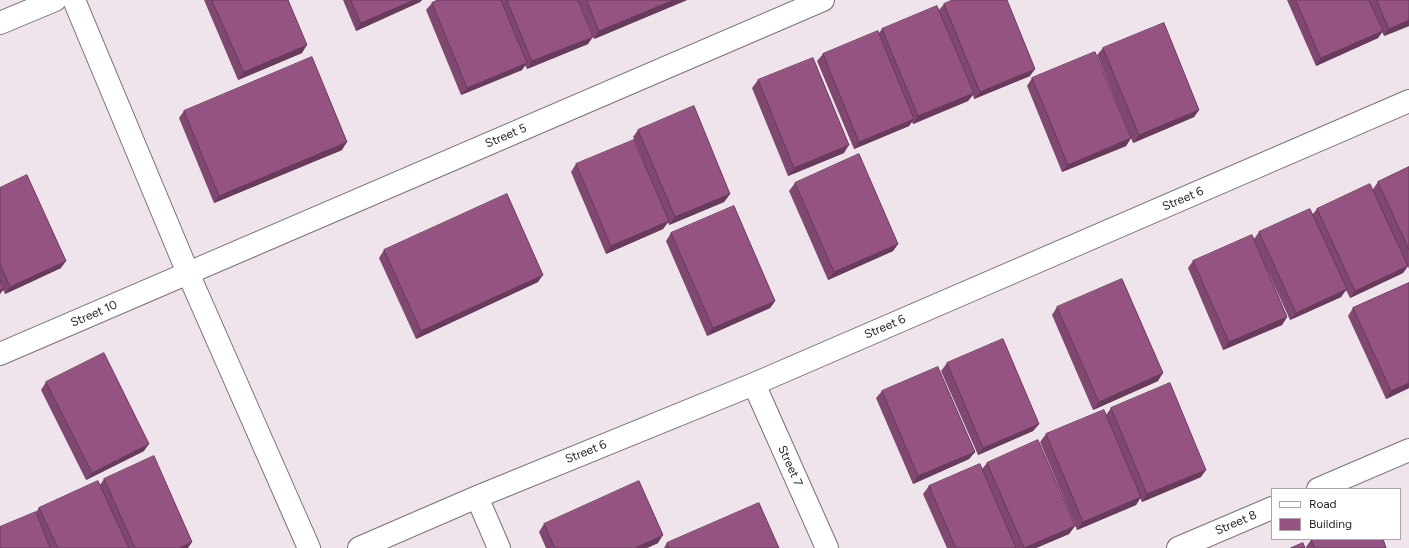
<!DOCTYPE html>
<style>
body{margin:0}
#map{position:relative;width:1409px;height:548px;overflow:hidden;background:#f0e4ec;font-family:Figtree,sans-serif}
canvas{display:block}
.legend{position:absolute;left:1271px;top:488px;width:130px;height:52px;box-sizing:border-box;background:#fff;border:1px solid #a7a5a6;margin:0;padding:5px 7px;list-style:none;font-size:12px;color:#231e21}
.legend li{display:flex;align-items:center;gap:8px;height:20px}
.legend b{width:20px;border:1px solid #a7a5a6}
</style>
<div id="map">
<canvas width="1409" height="548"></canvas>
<ul class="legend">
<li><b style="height:5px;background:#fff"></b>Road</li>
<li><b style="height:11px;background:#955382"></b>Building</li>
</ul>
</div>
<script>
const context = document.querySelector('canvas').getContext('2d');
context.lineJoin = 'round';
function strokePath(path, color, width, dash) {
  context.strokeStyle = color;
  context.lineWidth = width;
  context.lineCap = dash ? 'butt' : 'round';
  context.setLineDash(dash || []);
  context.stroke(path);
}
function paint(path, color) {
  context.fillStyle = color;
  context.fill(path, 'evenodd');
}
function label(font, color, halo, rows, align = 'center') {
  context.font = font + ' Figtree,sans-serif';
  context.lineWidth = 3.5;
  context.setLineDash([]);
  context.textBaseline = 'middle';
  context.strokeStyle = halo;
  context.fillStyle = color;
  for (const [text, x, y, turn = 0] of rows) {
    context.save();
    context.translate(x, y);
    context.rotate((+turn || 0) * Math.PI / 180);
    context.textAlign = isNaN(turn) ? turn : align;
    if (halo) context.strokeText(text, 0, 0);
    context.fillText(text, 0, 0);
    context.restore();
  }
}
const minor = new Path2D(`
 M74 0 188 273 309 548
 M0 23 55 0
 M0 354 823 0
 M754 384 827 548
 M1318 489 1409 450
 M477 497 499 548
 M359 548 477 497 754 384 1409 101
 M1178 548 1272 508`);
const wall = new Path2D(`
 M204 0H288L302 53 238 80Z
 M343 0H422L420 2 356 31Z
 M438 0H578L588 44 527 69 525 65 522 70 461 95 426 10 432 3Z
 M578 0H687L594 39Z
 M1287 0H1409V26L1384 36 1382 32 1378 38 1316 66Z
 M944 4 1030 76 974 99 973 95 968 101 913 124 912 122 909 126 854 149 817 61 823 54 879 33 882 29 939 10Z
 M1103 48 1199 110 1194 117 1133 143 1097 55Z
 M1032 78 1131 138 1126 146 1062 172 1027 86Z
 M758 80 844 153 788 176 752 88Z
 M184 111 342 150 214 203 179 118Z
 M638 130 730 194 724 202 669 225 668 222 663 229 606 254 571 172 576 164 642 158 633 137Z
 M1409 167V269L1408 266 1403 273 1350 298 1346 290 1341 297 1290 320 1265 265 1287 317 1282 325 1223 350 1188 268 1193 261 1254 239 1259 232 1312 215 1317 209 1373 189 1378 182Z
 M795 183 898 244 893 251 828 280 789 191Z
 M0 188 61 268 5 294 3 290 0 294Z
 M671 233 775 301 770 308 707 336 666 241Z
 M384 250 538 282 416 339 379 258Z
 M1409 283V388L1386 399 1348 316 1353 308Z
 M1057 307 1158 381 1093 410 1052 315Z
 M947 363 1039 424 1033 431 978 455 941 371Z
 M46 382 144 451 86 480 41 390Z
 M882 391 975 452 969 459 913 484 876 398Z
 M1111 408 1201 477 1142 502 1140 498 1136 505 1077 530 1040 442 1046 434 1106 415Z
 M987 463 1075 526 1069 534 1036 548H947L923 494 929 486 982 469Z
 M104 479 188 548H0L36 512 39 508 100 485Z
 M544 524 658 543 647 548H546L539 532Z
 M1311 540 1386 548H1306V547Z
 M667 543 779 548H664Z`);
const shadedWall = new Path2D(`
 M414 0H422L420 2 356 31 361 23Z
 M674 0H687L594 39 599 31Z
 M1409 20V26L1384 36 1389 29Z
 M1383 31 1378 38 1316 66 1321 58Z
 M593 37 588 44 527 69 532 61Z
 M307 45 302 53 238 80 244 72Z
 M527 63 522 70 461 95 467 88Z
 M1035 69 1030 76 974 99 980 92Z
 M974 93 968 101 913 124 918 116Z
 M1199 110 1194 117 1133 143 1139 135Z
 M914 119 909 126 854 149 859 142Z
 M1131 138 1126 146 1062 172 1068 165Z
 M347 142 342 150 214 203 219 196Z
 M849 145 844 153 788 176 794 168Z
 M730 194 724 202 669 225 675 217Z
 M669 221 663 229 606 254 611 246Z
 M898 244 893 251 828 280 834 272Z
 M66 261 61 268 5 294 10 287Z
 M1408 266 1403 273 1350 298 1355 291Z
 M543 275 538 282 416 339 421 331Z
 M4 288 0 294V290Z
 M1347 289 1341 297 1290 320 1296 313Z
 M775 301 770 308 707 336 713 328Z
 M1287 317 1282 325 1223 350 1229 342Z
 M1163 373 1158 381 1093 410 1099 402Z
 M1409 383V388L1386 399 1391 391Z
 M1039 424 1033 431 978 455 983 448Z
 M149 444 144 451 86 480 92 473Z
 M975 452 969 459 913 484 918 476Z
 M1206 470 1201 477 1142 502 1147 494Z
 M1141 497 1136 505 1077 530 1083 522Z
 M1075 526 1069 534 1036 548H1024Z
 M663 535 658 543 647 548H635Z
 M192 542 188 548H179Z`);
const building = new Path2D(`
 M212 0H288L307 45 244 72Z
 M351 0H414L361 23Z
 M438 0H501L527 63 467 88 432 3Z
 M507 0H578L593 37 532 61Z
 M587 0H674L599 31Z
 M953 0H1007L1035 69 980 92 944 4Z
 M1296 0H1369L1383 31 1321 58Z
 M1377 0H1409V20L1389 29Z
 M937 6 974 93 918 116 882 29Z
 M1164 23 1199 110 1139 135 1103 48Z
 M878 31 914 119 859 142 823 54Z
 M1095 52 1131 138 1068 165 1032 78Z
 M312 57 347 142 219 196 184 111Z
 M813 58 849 145 794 168 758 80Z
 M694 106 730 194 675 217 638 130Z
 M634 140 669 221 611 246 576 164Z
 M859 154 898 244 834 272 795 183Z
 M1409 167V250L1378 182Z
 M27 175 66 261 10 287 0 264V188Z
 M1370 184 1408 266 1355 291 1317 209Z
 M507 194 543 275 421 331 384 250Z
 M734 206 775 301 713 328 671 233Z
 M1310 209 1347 289 1296 313 1259 232Z
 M1252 235 1287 317 1229 342 1193 261Z
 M1122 279 1163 373 1099 402 1057 307Z
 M0 280 4 288 0 290Z
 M1409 283V383L1391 391 1353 308Z
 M1003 339 1039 424 983 448 947 363Z
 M104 353 149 444 92 473 46 382Z
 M938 367 975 452 918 476 882 391Z
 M1170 383 1206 470 1147 494 1111 408Z
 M1104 410 1141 497 1083 522 1046 434Z
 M1038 440 1075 526 1024 548 987 463Z
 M154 456 192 542 179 548H135L104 479Z
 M980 464 1016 548H956L929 486Z
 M98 481 129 548H58L39 508Z
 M639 481 663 535 635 548H555L544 524Z
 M759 503 779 548H669L667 543Z
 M36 512 50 548H0V527Z
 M1313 539H1383L1386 548H1315L1311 540Z
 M1303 543 1305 548H1291Z`);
const streetNames = [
 ["Street 5",506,136,-23],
 ["Street 6",1183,199,-23],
 ["Street 10",94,314,-23],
 ["Street 6",885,327,-23],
 ["Street 6",586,452,-22],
 ["Street 7",790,466,66],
 ["Street 8",1236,523,-23]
];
strokePath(minor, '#7a6f76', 24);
strokePath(minor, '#fff', 22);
paint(wall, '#804770');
paint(shadedWall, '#683a5b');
paint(building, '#955382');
strokePath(building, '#683a5b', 1);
label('12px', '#231e21', '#fff', streetNames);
</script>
